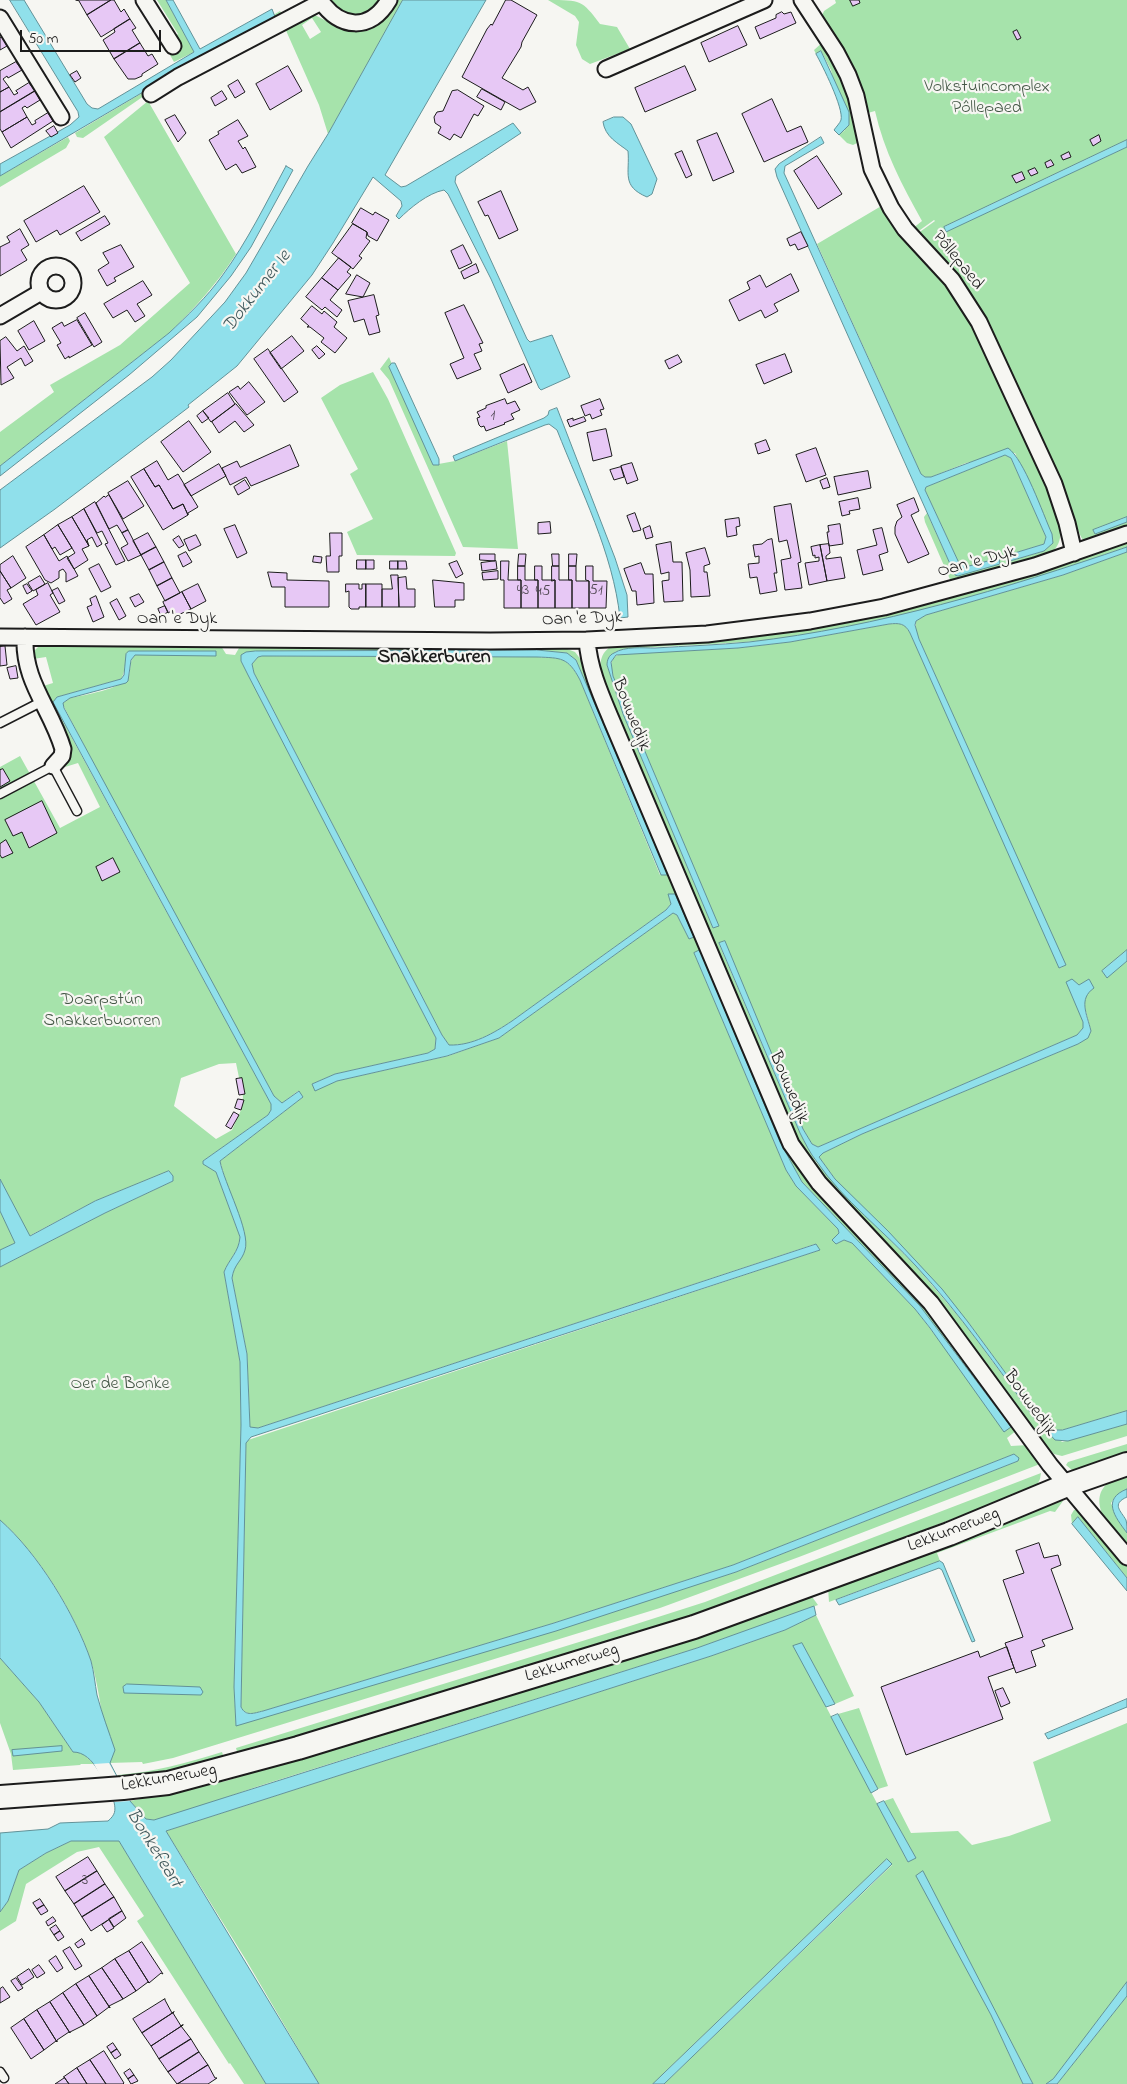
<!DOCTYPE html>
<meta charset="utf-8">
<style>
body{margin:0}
#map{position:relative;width:1127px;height:2084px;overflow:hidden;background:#f6f6f2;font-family:"Indie Flower",sans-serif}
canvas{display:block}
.scale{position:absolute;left:20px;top:30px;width:141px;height:22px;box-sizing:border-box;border:2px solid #1c1c1c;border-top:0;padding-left:6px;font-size:15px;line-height:18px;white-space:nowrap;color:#1c1c1c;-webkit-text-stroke:4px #f6f6f2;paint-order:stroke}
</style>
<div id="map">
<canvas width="1127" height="2084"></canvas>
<div class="scale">50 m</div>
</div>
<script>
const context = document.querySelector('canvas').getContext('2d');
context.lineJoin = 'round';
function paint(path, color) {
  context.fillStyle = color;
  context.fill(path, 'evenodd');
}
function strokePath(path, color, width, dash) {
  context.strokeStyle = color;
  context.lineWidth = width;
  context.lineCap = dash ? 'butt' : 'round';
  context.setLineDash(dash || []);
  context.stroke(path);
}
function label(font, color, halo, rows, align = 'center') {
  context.font = font + ' "Indie Flower",sans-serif';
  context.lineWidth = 4.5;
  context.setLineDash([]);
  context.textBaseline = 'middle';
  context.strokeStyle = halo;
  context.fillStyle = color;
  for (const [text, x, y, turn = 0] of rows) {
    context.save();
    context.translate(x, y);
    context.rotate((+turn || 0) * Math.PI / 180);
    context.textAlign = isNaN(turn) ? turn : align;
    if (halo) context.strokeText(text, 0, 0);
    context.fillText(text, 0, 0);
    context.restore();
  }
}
const green = new Path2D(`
 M157 0H166L194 52 174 62 170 55 182 48 175 36 178 34Z
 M327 0H383C359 20 352 21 327 0Z
 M394 0H403L328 134 319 105 284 26 311 13 344 30 368 31 371 25ZM312 18 321 32 310 39 302 25Z
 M548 0C581 0 582 0 600 24L617 27 630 49 590 64 582 59 576 45 579 22 575 16Z
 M835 0H1127V140L944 227 947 231 1127 147V517L1093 530 1095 534 1127 522V530L1084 541 1081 537 1059 483 995 346 917 234 935 221 934 220 916 233 912 229 922 221C902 185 884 151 875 111L864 114 821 18 824 11 836 3Z
 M280 11 283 16 170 78 83 138 77 137 75 133Z
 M824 41 851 97 859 142 853 145 847 143 839 135 845 130 831 70 821 51 816 54 814 50Z
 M148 101 236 254C217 284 194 309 169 333L0 466V432L54 392 50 385 120 345 190 283 104 137Z
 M68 137 70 141 66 148 0 187V176Z
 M883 205 962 302 1056 505C1059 522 1067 541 1050 554L952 584 925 522 924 517 927 513 955 575 1000 564 999 558 969 566 959 563 925 490 926 487 1005 455 1011 458 1046 537 1044 544 1008 555 1010 561 1044 551 1053 540 1015 453 966 463 931 477H925L921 474 817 244Z
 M389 357 433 465 455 461 507 441 518 549 463 547 389 380 380 369Z
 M373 372 388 399 456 553 455 556 357 555 347 532 373 519 350 474 358 469 321 398 340 385Z
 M1127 541V547C1017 585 903 622 787 638 732 645 676 644 621 650L615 652 607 665 623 714 713 928 718 925 613 676C611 666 609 657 621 654L738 648 790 642 889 624C899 623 905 623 910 633L1060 968 1065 965 919 639 916 631V621L926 615 1063 575 1127 552V950L1102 971 1107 977 1127 961V1411L1062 1430H1055L1048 1427 1062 1442 1127 1424V1436L1062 1456 1054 1454 1046 1446 961 1331 830 1185 808 1158 797 1141 602 679C599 665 599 653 613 645L762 633ZM724 941 803 1129 812 1144 818 1147 1077 1035 1083 1028V1022L1073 982 1079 985 1090 979 1084 1004 1091 1031 1087 1038 1078 1044 862 1134 823 1153 819 1157 835 1179 968 1322 1038 1417 1035 1419 965 1324 916 1266 832 1181 816 1162 800 1133 719 944Z
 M41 644 221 646 226 654 235 655 239 648 243 646 562 647 575 652 585 665 788 1150 926 1308 1017 1430 1007 1438 1011 1446 1028 1445 1040 1464 799 1557 660 1608 173 1758 143 1764 142 1762 109 1763C104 1732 100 1690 91 1661 75 1613 39 1554 0 1520V1267L105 1213 173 1181 169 1171 95 1201 29 1236 0 1179V767L20 756 60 828 100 807 78 763 65 767 70 751 40 687 53 683 46 657 33 659 34 651ZM537 650 567 653 576 660 667 875H660L580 680C568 657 561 658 537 657L262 656 258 657 252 664 254 673 442 1035 449 1045C472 1046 494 1033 512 1021L666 910 671 904 669 894 689 939 677 915 673 913 499 1038 448 1056 337 1081 315 1090 312 1084 335 1074 428 1053 435 1049 436 1038 241 661 255 651ZM129 651H216V655H135C128 662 132 670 128 677 122 689 84 695 70 698L63 703V705L141 854 274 1096 282 1103 298 1091 303 1097 220 1161 245 1250 234 1267 232 1278 247 1354 250 1427 253 1429 258 1428 815 1244 820 1250 248 1440 246 1442 241 1707C247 1717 254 1713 263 1711L554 1623 733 1565 1014 1454 1018 1461 736 1572 236 1725 234 1687 241 1425 240 1362 224 1272C229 1259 239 1252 240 1237L216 1172 204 1164 203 1161 268 1115 271 1110V1104L54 705 57 697 121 679C126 671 124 661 129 651ZM700 951 780 1142 802 1182 920 1306 1011 1426 1004 1431 942 1344 915 1309 852 1243 844 1240 836 1244 832 1240 839 1233 838 1229 796 1186 786 1170 694 953ZM236 1063 243 1097 241 1110 232 1130 216 1139 174 1106 181 1078 219 1064Z
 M0 1211 16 1243 0 1250Z
 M1127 1444V1455L1082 1469 1072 1470 1066 1465 1068 1462Z
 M1127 1472V1489L1115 1497 1111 1503 1119 1522 1127 1533V1550C1114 1533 1084 1502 1109 1482 1114 1478 1122 1475 1127 1472Z
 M1041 1473 1040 1479 1036 1487 708 1612 238 1755 236 1748 605 1634 705 1602Z
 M1055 1499 1063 1501 1055 1512 1050 1511 937 1553 940 1561 829 1602 828 1588Z
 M1078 1509 1110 1542 1127 1564V1578L1078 1517 1072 1524 1071 1515 1074 1510Z
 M810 1594 818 1605 697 1648 259 1786 163 1819 154 1820 146 1819 130 1801 226 1781Z
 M816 1615 854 1696 835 1704 802 1644 794 1646 908 1862 915 1857 884 1801 893 1798 911 1833 958 1831 972 1845 1009 1836 1051 1821 1033 1762 1127 1723V1982L1053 2080 1046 2084H1033L922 1872 917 1875 991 2015 1023 2084H664L892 1865 887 1859 653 2084H319L246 1960 166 1831 711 1656 785 1630Z
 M0 1658 39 1702 73 1752H81L94 1764H81L80 1765 13 1770 11 1754 0 1723Z
 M859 1708 888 1786 878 1789 838 1714Z
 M222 1752 224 1758 182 1770 120 1778 118 1775C154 1772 187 1763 222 1752Z
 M71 1841H119L266 2084H244L230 2063 229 2064 137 1921 144 1916 99 1847 77 1852 26 1884 16 1921 0 1931V1912L8 1901 19 1870 46 1853Z
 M1127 1996V2084H1057Z`);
const water = new Path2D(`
 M10 0H24L87 104 92 108 98 109 194 52 166 0H173L200 49 272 9 275 17 150 88 0 176V164L70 125 79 117 78 112Z
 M403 0H486L385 175 401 187 406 186 513 123 521 133 456 176 455 182 527 339 530 342 552 335 570 377 541 390 539 388 491 279 448 194 444 190C428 193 410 208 399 219L396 216 402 206 401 201 373 177 333 243 312 275 237 366 188 405 189 407 55 509 0 548V490L152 377 171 360 225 302 246 273 308 166 328 134Z
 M821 51 849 112V125L839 135 834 130C836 127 840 123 841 120 844 108 822 65 816 54Z
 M614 117H623L631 124 657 179 652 194 647 197C621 186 630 173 628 151 618 143 605 137 603 122Z
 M821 137 824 143 785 166 784 173 921 474 925 477H931L1008 448C1024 459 1043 514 1052 534L1053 543 1044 551 1010 561 1008 555 1044 544 1046 537 1011 458 1005 455 926 487 925 490 959 563 969 566 999 558 1000 564 958 576 955 575 777 177 775 169 779 164Z
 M1127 140V147L946 232 944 227Z
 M286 166 293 170 251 247 231 276 197 317 129 375 0 476V466L169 333C187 316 207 297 222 276 247 242 266 203 286 166Z
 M392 363H395L439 459V465H433L389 367Z
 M557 408 615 558 627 595 628 617 620 618C613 553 581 491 557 430L549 424 545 425 455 461 453 456 544 418 548 415 549 411Z
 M1127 517V522L1095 534 1093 530Z
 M1127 547V552L1063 575 926 615 916 621 915 625 919 639 1066 965 1059 968 910 633C905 623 899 623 889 624L790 642 738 648 616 655 611 662 613 676 719 926 713 928 623 714 607 665C607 660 609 655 614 653 625 646 643 648 655 648 686 646 718 645 749 642 879 627 1004 589 1127 547Z
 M537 650 567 653 576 660 668 875H661L580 680C568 657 561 658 537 657L262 656 258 657 252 664 254 673 442 1035 449 1045C472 1046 494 1033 512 1021L666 910 671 904 668 894H675L694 937 689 939 677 915 673 913 499 1038 447 1056 337 1081 315 1091 312 1084 335 1074 428 1053 435 1049 436 1038 248 675 241 661V655L246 652 255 651Z
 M129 651H216V656L135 655 131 660 128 681 126 683 70 698 63 703 64 708 274 1096 282 1103 299 1091 303 1097 220 1161C224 1183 251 1232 245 1250 242 1261 234 1264 232 1278L247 1354 250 1427 258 1428 816 1244 820 1250 251 1437 246 1443 241 1707C246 1717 254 1713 263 1711L554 1623 733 1565 1014 1454 1019 1458 1018 1461 736 1572 556 1631 236 1726 234 1687 241 1425 240 1362 224 1272C229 1259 239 1252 240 1237L216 1172 203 1164V1161L268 1115 271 1110V1104L54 704 53 702 57 697 121 679 124 675 126 654Z
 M725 941 803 1129 812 1144 818 1147 1077 1035 1083 1028V1022L1066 982 1072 979 1079 985 1089 979 1094 988C1078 999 1087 1014 1091 1031L1088 1038 1078 1044 862 1134 823 1153 819 1157 835 1179 888 1231 942 1289 968 1322 1038 1417 1035 1419C997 1367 960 1314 916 1266 885 1232 843 1200 817 1162 810 1153 805 1143 800 1133L719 943Z
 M700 950 780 1142 802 1182 920 1306 1011 1427 1004 1432 930 1328 915 1309 852 1243 844 1240 836 1244 832 1240 839 1233 838 1229 796 1186 786 1170 694 953Z
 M1127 950V961L1107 978 1102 971Z
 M169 1171 173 1176V1181L105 1213 0 1267V1250L15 1243 0 1211V1179L30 1236 95 1201Z
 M1127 1411V1424L1068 1441 1055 1440 1045 1429 1048 1427 1055 1430H1062Z
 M1127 1489V1497C1111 1504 1121 1511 1126 1520 1127 1524 1127 1528 1127 1533 1115 1517 1101 1499 1127 1489Z
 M1078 1517 1127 1578V1591L1072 1524Z
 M0 1520C38 1553 75 1614 91 1661 94 1672 95 1684 97 1695 102 1714 109 1732 115 1750L110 1763 130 1801 146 1819 154 1820 697 1648 814 1606 816 1615 785 1630 711 1656 166 1831 319 2084H266L119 1841H71L46 1853 19 1870 8 1901 0 1912V1833L48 1829 60 1823 108 1821C115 1815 116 1811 114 1802 105 1785 95 1752 73 1752L39 1702 0 1658Z
 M940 1561 943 1563 975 1641 972 1642 942 1570 939 1568 839 1605 836 1600Z
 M802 1643 835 1704 826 1707 793 1646Z
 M127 1684 200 1687 203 1692 201 1695 124 1693 123 1687Z
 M1127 1699V1707L1048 1739 1045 1734Z
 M838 1714 878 1789 871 1793 831 1717Z
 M62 1746V1751L13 1756 12 1750Z
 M884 1801 916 1858 908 1862 877 1804Z
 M887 1859 892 1864 664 2084H653Z
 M923 1871 1033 2084H1023L991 2015 916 1876Z
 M1127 1982V1996L1057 2084H1046L1053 2079Z`);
const pier = new Path2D(`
 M109 1763 130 1801 114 1802 94 1764Z`);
const building = new Path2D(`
 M76 0H111L87 15 79 1Z
 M111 0H114L121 12 124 9 130 19 101 37 87 15Z
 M506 0H511L537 15 522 42 521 47 502 78 523 90 528 87 536 102 520 110 462 77 487 29 491 24 492 25Z
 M850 0H859L860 3 853 6Z
 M782 12 784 14 791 12 796 23 760 39 755 27 776 18V15Z
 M130 19 136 28 132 30 140 43 114 59 103 40 115 32 114 29Z
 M738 26 747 45 709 62 701 43Z
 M1017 30 1021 38 1017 40 1013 32Z
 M2 37 7 46 0 50V38Z
 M140 43 148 56 152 54 158 64 142 74V76L135 79H128L114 59Z
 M16 62 22 70 8 78 7 76 3 79 9 87 0 92V71Z
 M288 66 302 91 270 110 256 84Z
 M685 66 696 90 645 112 635 88Z
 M77 71 81 78 75 82 70 75Z
 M238 80 245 92 235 98 228 86Z
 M29 83 35 91 0 112V92L9 87 14 95 18 93 16 91Z
 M482 89 505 102 501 110 477 97Z
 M458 90 484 106 478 116 474 114 461 138 454 134 450 140 438 133 441 127 435 123 434 117 437 112 443 111 452 91Z
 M35 91 40 100 27 108 25 106 22 108 27 117 2 132 0 129V112Z
 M222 91 227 99 215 106 211 98Z
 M772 99 787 132 801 126 808 142 764 162 742 114Z
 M48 113 53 121 11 148 2 132 27 117 32 125 36 123 35 121Z
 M175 115 186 133 178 142 165 120Z
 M238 120 248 136 238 141 243 149 245 147 256 167 242 173 236 164 226 170 209 140 219 134 218 132Z
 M54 126 58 133 51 137 46 131Z
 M717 133 734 172 713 181 697 141Z
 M1099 135 1101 141 1093 146 1090 140Z
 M682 151 692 175 686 178 675 154Z
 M1069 152 1071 157 1063 160 1061 156Z
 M817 156 842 194 818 209 794 171Z
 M1051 160 1054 165 1047 168 1045 163Z
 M1035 168 1038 173 1031 176 1028 171Z
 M1022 172 1025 179 1016 183 1012 176Z
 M84 186 100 212 60 235 57 230 36 242 24 221Z
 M501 191 518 230 499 239 488 215 485 216 478 202Z
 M361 208 373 215 375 212 389 220 377 241 368 236 367 232 352 223Z
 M105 216 110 224 81 241 76 233Z
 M353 224 367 232 366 238 370 241 359 256 362 258 353 269 332 253Z
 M20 229 29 245 21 250 27 260 0 276V247L10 242 7 237Z
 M801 232 808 246 798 250 795 244 790 246 787 239Z
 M121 245 134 267 114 278 116 281 107 286 98 270 109 263 103 253Z
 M463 245 472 263 459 269 451 251Z
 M339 258 351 267 347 272 351 275 338 290 322 278Z
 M476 264 479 272 464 279 461 272Z
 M791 274 799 291 774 304 778 311 765 318 761 310 739 321 729 300 750 289 747 282 760 275 766 287Z
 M357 275 370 283 363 297 346 294Z
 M322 278 338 290 330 300 342 310 337 317 325 307 322 310 306 297Z
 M143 281 152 295 137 304 145 316 135 322 127 310 113 318 104 304Z
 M374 295 379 315 376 316 380 332 369 335 364 319 354 322 348 301Z
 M464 305 483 343 479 344 482 351 474 354 481 369 457 379 450 364 464 358 445 313Z
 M312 306 322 314 324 311 337 322 334 327 347 338 335 353 321 342 324 338 310 327H307L309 326 301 319Z
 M85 313 102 342 94 347 77 318Z
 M77 320 92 345 69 358V356L65 359 57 345 61 343 52 328 62 322 64 326Z
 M34 321 45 341 29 350 18 331Z
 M292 336 304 351 281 369 270 353Z
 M6 337 17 351 24 346 33 361 25 366 21 358 7 367 14 378 1 385 0 341Z
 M317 346 325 354 319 359 312 350Z
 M268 349 298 392 284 402 254 359Z
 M785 354 792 372 764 384 756 365Z
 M678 355 682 362 669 369 665 361Z
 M524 364 532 382 508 393 500 375Z
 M249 382 265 402 247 415 229 392 238 386 240 389Z
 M228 393 235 404 211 422 203 411Z
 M505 399 507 404 515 401 520 410 511 414 514 419 504 423 505 424 486 431 484 426 481 427 479 425 477 418 480 417 477 412 486 408V406Z
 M600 399 604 409 600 410 602 415 592 419 590 414 585 416 581 406Z
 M236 404 254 425 244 432 235 421 219 433 212 422Z
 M203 411 209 418 202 423 197 416Z
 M584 417 586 421 570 427 567 420 573 418V420Z
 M189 421 211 452 183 472 161 442Z
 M606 429 612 456 593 461 587 433Z
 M766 440 770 450 758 454 755 444Z
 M290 445 299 466 251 486 246 477 230 485 222 468 237 461 240 467Z
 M816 448 826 475 806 482 796 455Z
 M157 461 168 480 178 474 198 507 188 513V515L183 504 173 509 159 485 155 487 144 469Z
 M632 463 638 480 627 484 621 466Z
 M219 464 226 476 191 496 184 485Z
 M621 467 624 477 614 480 610 470Z
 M144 469 155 487 159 485 173 509 183 504 188 515 163 530 131 477Z
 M868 471 871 488 838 495 834 477Z
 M827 478 830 487 823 489 820 481Z
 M245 480 250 488 238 495 234 487Z
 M128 481 144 506 123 519 108 493Z
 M109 495 128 530 122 533 117 525 109 529 96 503 104 496 105 497Z
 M858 498 860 509 849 511 850 514 842 516 839 502Z
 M914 498 919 511 911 515 929 554 908 563 895 534V527L897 521 902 517 897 505Z
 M95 502 125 561 116 565 105 544 108 543 102 531 97 533 84 509Z
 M791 504 801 562 798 563 802 588 785 590 781 560 791 558 787 540 779 542 774 507Z
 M84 509 102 544 97 547 92 537 87 540 89 546 72 517Z
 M635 513 641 530 633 532 627 516Z
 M72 517 89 546 82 549 88 560 74 569 67 558 75 553 58 525Z
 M739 518 740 526 736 527 737 535 727 537 725 520Z
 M550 522 551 533 538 534V523Z
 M840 524 843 544 829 546 827 532H829L828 526Z
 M58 525 72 548 60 555 55 547 52 549 44 535Z
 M235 525 247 553 237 558 224 529Z
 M650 526 653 537 646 539 643 529Z
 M882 528 888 552 879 555 883 570 863 575 857 550 877 545 873 530Z
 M128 530 141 555 128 561 121 548 128 544 122 533Z
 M148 533 156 547 141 555 133 541Z
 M330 533H342V556H339V572H327L326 556H330Z
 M44 535 59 561 67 556 78 576 66 582V573L63 569 59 571V578L51 583 45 580 26 547Z
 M196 535 201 545 189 551 184 540Z
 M179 536 184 545 179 548 173 540Z
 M772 539 777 573H774L777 591 760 594 757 577 750 578 748 564 759 563V556L755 557 753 545 762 544 767 540Z
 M671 542 673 562H682L683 601 664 602 662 581 669 580V572L661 574 656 545Z
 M829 544 830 553 826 556V559L841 557 845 578 827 581 820 545Z
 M820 545 827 581 809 585 805 563 819 561V557L815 558V555L813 556 811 547Z
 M156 547 164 562 149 570 141 555Z
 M705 548 710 564 704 566V572H707L710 596 691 597 690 570 686 553Z
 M186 552 192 562 183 567 178 556Z
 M480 554H495V561L480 560Z
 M519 554H526L525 566H518Z
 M552 554H559V566H553Z
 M569 554H577L576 566H569Z
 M13 556 26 578 11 588 0 571V565Z
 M314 556 322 557 321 563 313 562Z
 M357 560H366V569H357Z
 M366 560H374V569H366Z
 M390 561H398V569H390Z
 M398 561H406L407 569H398Z
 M457 561 463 574 456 578 449 564Z
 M496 561 497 569 482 571 481 563Z
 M501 561H509L508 580H521V608H504V580H501Z
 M164 562 172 578 157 586 149 570Z
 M641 563 645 574H653L654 603 637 605 636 591H632L624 569Z
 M99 564 111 587 101 592 89 569Z
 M518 566H525V580H538V608H521V580H518Z
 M535 566H542V580H555V608H538V580H535Z
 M552 566H559V580H572V608H555V580L552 581Z
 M569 566H576V581H589V608H572V580H569Z
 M586 566H593V581H607L606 608H589V581L586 580Z
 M0 571 11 588 7 590 12 599 4 604 0 598Z
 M498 571V579L483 580 482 573Z
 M268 572 287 573V580L329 581V607H285V587H272Z
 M391 575H398L399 607H382V589H392Z
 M40 576 45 584 33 591 28 583Z
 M406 577 407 589H415V607H399L398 578Z
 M172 578 180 593 165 601 157 586Z
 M433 580 464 583V600H455V607H435Z
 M48 583 53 593 50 595 60 612 36 625 23 604 38 595 36 590Z
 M27 584 32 591 27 594 23 586Z
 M198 584 206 601 191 609 182 592Z
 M346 584H359V589H362V584H366V607H359V609H351L349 607V591L346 592Z
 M366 584H382V607H366Z
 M58 588 65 601 59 604 52 591Z
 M182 592 191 609 176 616 173 610 168 613 163 602Z
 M139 594 144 602 135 607 130 598Z
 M96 596 104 617 93 622 87 607 92 605 90 599Z
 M117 599 126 616 119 620 110 603Z
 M165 606 168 612 161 616 158 609Z
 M5 646 7 665 0 666V647Z
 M16 666 18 678 10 679 7 668Z
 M3 769 10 781 0 787V770Z
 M42 801 57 833 29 848 22 832 13 836 5 820Z
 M6 840 13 853 2 858 0 855V844Z
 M113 858 120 872 102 881 96 867Z
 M242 1078 245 1094 239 1095 236 1079Z
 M238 1099 244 1100 241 1110 235 1108Z
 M234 1112 239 1115 231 1129 226 1126Z
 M1039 1543 1044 1558 1058 1555 1061 1565 1051 1569 1073 1629 1042 1640 1045 1646 1031 1651 1036 1666 1016 1673 1005 1643 1023 1637 1003 1580 1024 1573 1016 1551Z
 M1007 1647 1014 1668 988 1677 1003 1719 906 1755 881 1687 978 1651 980 1657Z
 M1003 1688 1010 1703 1001 1707 995 1691Z
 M88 1857 97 1871 65 1891 56 1877Z
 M97 1871 105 1884 74 1904 65 1891Z
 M105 1884 114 1897 82 1917 74 1904Z
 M114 1897 122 1911 91 1931 82 1917Z
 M40 1899 44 1905 37 1909 33 1903Z
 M44 1905 48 1911 41 1915 37 1909Z
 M122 1911 126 1918 114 1927 109 1919Z
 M53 1917 56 1921 48 1926 46 1922Z
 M109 1920 114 1928 107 1932 102 1925Z
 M56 1925 60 1931 54 1935 50 1929Z
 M60 1931 64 1937 58 1941 54 1935Z
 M82 1939 85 1944 78 1948 75 1944Z
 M142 1942 163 1974 161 1973 149 1983 129 1951Z
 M70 1947 82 1966 75 1970 63 1951Z
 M129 1951 149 1983 148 1982 136 1991 115 1959Z
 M56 1956 63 1968 57 1972 49 1961Z
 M115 1959 136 1991 123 1999 102 1968Z
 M39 1965 45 1973 37 1978 32 1970Z
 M102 1968 123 1999 109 2006 110 2008 89 1976Z
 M29 1969 34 1977 22 1985 17 1977Z
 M89 1976 110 2008 109 2007 97 2016 76 1984Z
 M16 1978 23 1988 18 1991 11 1981Z
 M76 1984 97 2016 84 2025 63 1993Z
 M3 1987 10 1997 0 2003V1989Z
 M63 1993 84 2025 70 2032V2033L50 2002Z
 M165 1999V2000L172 2013 174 2012 142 2033 133 2019Z
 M50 2002 70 2033 69 2032 57 2040V2042L37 2010Z
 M37 2010 57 2042 56 2041 44 2050 24 2019Z
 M174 2012 173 2013 181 2026 183 2025 151 2046 142 2033Z
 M24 2019 44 2050 31 2059 11 2028Z
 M181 2026 191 2039 159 2059 151 2046 183 2025Z
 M191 2039 199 2052 168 2072 159 2059Z
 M113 2043 117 2049 111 2053 107 2047Z
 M117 2049 121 2055 115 2059 111 2053Z
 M104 2051 124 2083 123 2084H106L90 2060Z
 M199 2052 208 2065 177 2084 168 2072Z
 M90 2060 106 2084H87L77 2068Z
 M208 2065 215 2078H217L208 2084H178Z
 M77 2068 87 2084H69L64 2077Z
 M130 2069 134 2075 128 2079 124 2073Z
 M134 2075 138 2081 131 2084 128 2079Z
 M64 2077 69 2084H55L64 2078Z`);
const service = new Path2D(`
 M0 723 41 702
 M0 794 53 766 77 811
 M0 2072 4 2078`);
const minor = new Path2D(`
 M144 0 173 46
 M320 0C340 29 370 32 389 0
 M802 0 836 52 848 75 856 96 872 169 891 208 905 229 952 280 979 322 1054 484 1067 523 1074 553
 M0 18 61 117
 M606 69 764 0
 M151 94 178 77 321 2
 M39 283a17 17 0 1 1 34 0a17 17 0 1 1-34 0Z
 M0 316 41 292
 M0 637 490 641 587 640 707 634 810 621 884 607 1035 566 1127 534
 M25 637C23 682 51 708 63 749L62 756 53 766
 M587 640C589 668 600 693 611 719L791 1144 819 1183 931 1303 1050 1465 1127 1557`);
const secondary = new Path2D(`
 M0 1797 123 1788 168 1783 298 1748 694 1627 949 1534 1067 1485 1127 1464`);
const numberNames = [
 ["1",493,417],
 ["43",523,592],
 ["51",596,592],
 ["45",543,593],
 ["3",85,1882]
];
const parkNames = [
 ["Volkstuincomplex",987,88],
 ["Pôllepaed",987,109],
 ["Doarpstún",102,1001],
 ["Snakkerbuorren",102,1022],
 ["Oer de Bonke",120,1385]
];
const streetNames = [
 ["Pôllepaed",957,261,51],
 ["Oan 'e Dyk",977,563,-15],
 ["Oan 'e Dyk",177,620],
 ["Oan 'e Dyk",582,620,-2],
 ["Bouwedijk",630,715,68],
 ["Bouwedijk",788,1088,67],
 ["Bouwedijk",1029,1404,54],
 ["Lekkumerweg",954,1531,-21],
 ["Lekkumerweg",572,1664,-17],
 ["Lekkumerweg",169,1779,-10]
];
const waterNames = [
 ["Dokkumer Ie",258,292,-52],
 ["Bonkefeart",153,1849,58]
];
const quarterNames = [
 ["Snakkerburen",434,659]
];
paint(green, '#a6e3ab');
paint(water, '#90e0eb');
strokePath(water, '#629298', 1);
paint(pier, '#f6f6f2');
paint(building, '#e7c8f5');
strokePath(building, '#1c1c1c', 1);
strokePath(service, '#1c1c1c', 11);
strokePath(minor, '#1c1c1c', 19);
strokePath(secondary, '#1c1c1c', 26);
strokePath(service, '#f6f6f2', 8);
strokePath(minor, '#f6f6f2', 15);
strokePath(secondary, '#f6f6f2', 22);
label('15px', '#4f4752', null, numberNames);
label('18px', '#455847', '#f6f6f2', parkNames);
label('18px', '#1c1c1c', '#f6f6f2', streetNames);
label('italic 19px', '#3f575a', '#f6f6f2', waterNames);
label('bold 20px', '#1c1c1c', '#f6f6f2', quarterNames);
</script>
